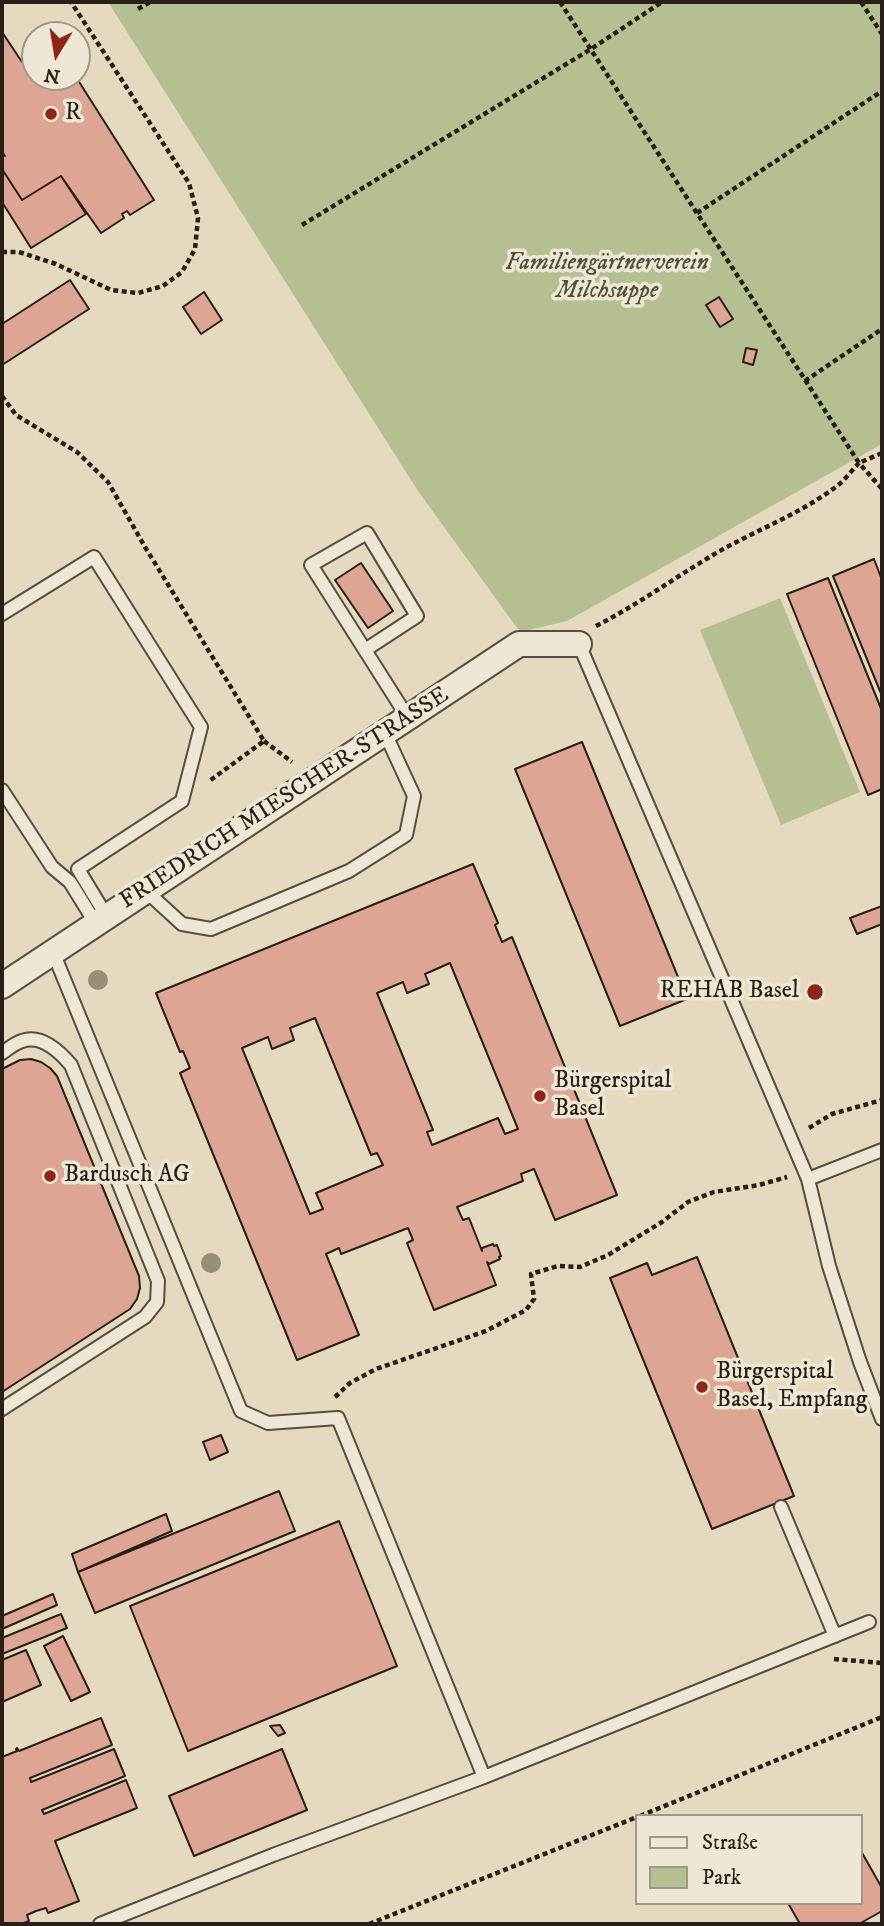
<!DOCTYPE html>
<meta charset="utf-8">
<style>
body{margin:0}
#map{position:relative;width:884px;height:1926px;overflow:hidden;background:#e5dabf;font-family:"IM FELL DW Pica",serif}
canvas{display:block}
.frame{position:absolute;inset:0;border:4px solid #291e18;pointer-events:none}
.legend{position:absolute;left:635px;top:1814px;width:228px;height:91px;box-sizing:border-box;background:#eee7d5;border:2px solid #9f9789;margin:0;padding:9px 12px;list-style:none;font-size:21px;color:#291e18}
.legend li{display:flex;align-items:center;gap:14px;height:35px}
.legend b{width:35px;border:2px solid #9f9789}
.north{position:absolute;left:21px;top:21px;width:70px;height:70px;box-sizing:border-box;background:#eee7d5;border:2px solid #9f9789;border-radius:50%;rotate:191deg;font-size:19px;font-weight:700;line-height:28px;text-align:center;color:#291e18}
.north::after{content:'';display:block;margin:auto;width:24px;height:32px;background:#8f2418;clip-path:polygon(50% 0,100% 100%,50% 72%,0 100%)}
</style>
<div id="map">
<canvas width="884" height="1926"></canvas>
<div class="frame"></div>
<ul class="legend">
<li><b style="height:9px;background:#eee7d5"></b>Straße</li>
<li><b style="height:19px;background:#b4c092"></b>Park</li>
</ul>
<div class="north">N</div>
</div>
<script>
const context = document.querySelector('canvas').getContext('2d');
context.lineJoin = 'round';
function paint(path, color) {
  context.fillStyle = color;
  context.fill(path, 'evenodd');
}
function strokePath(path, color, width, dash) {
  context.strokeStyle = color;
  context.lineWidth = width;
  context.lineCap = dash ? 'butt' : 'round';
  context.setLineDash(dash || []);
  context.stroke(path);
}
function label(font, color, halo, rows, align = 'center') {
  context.font = font + ' "IM FELL DW Pica",serif';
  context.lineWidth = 7;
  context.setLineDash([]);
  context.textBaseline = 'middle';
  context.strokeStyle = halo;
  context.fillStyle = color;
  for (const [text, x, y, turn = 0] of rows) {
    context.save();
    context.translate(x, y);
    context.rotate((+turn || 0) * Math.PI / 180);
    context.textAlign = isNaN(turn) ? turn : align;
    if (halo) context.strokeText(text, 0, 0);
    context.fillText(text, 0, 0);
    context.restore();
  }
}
const green = new Path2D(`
 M108 2H882V444L567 621 520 632 418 491Z
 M780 598 860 792 781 825 700 630Z`);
const building = new Path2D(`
 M2 32 22 62 25 60 27 64 33 61 30 57 35 54V77H76L154 200 130 215 127 211 122 214 124 218 101 233 61 176 22 200 2 169V154L5 156 2 152Z
 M2 169 22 200 61 176 86 214 31 248 2 202Z
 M70 280 89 309 2 365V324Z
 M204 292 222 320 201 334 183 307Z
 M719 297 733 319 720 327 706 305Z
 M746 348 757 350 753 365 743 362Z
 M874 559 882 580V696L833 576Z
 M361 563 393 611 368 628 335 580Z
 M828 578 882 711V789L868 795 787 594Z
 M582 742 687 999 620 1026 515 769Z
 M473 864 498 923 495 925 502 942 512 937 617 1195 555 1220 534 1169 521 1174 523 1181 457 1207 463 1220 469 1218 482 1251V1248L493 1244 494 1246 497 1245 501 1256 499 1257 500 1259 489 1264 487 1262 496 1285 434 1310 407 1243 413 1240 408 1228 341 1254 339 1248 326 1254 359 1335 297 1360 180 1073 190 1068 183 1051 180 1052 156 993ZM450 963 518 1129 505 1134 498 1118 432 1145 427 1132 433 1130 377 993 403 982 407 993 429 984 425 974ZM315 1018 371 1155 377 1153 383 1165 316 1193 323 1209 310 1214 242 1048 268 1037 272 1049 294 1040 290 1028Z
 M882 906V924L857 934 850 918Z
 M31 1059 41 1062 50 1068 57 1076 139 1276 140 1288 137 1299 130 1309 2 1392V1069L20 1060Z
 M697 1257 794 1496 712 1529 610 1278 647 1263 652 1275Z
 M221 1435 228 1452 210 1460 203 1442Z
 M279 1491 295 1531 95 1613 78 1572Z
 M166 1514 172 1531 78 1572 72 1554Z
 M339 1521 397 1666 188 1751 130 1606Z
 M53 1594 57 1605 2 1629V1616Z
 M61 1614 67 1628 2 1654V1638Z
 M63 1636 90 1692 71 1701 44 1646Z
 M26 1650 41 1685 2 1702V1660Z
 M101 1718 112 1745 30 1778 31 1782 114 1749 125 1776 42 1810 44 1814 126 1780 137 1808 55 1841 79 1901 48 1913 46 1908 36 1911 27 1915 29 1921 21 1924H2V1757L17 1751 16 1749 17 1748 19 1751Z
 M280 1725 285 1733 278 1736 270 1726Z
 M282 1749 307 1810 194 1856 169 1796Z
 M861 1851 882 1888V1911L859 1924H800L788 1903H861Z`);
const path = new Path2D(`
 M560 2 859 463 882 453
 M861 2 882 34
 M138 9 150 2
 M697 213 882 91
 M302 225 591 49 662 2
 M2 252H19L56 264 111 290 138 293 163 286 182 272 195 249 198 218 189 183 71 2
 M805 381 882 329
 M2 396 16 415 77 452 108 482 145 547 264 741 208 782
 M596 626C641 603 681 573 725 548 762 528 803 512 837 486 845 480 852 470 859 463L882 489
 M264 741 292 762
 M809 1128 832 1114 882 1100
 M335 1397 350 1383 376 1369 486 1331 526 1310 534 1299 531 1274 558 1266 580 1267 608 1255 662 1222 688 1202 714 1192 759 1185 787 1177
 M834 1659 882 1663
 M640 1816 882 1717
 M369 1924 637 1817`);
const lane = new Path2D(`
 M2 614 94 557 201 727 182 801 78 869 107 917
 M579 644 808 1179 829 1266 860 1362 882 1419
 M365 650 417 616 367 533 311 565 408 718
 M2 790 52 867 70 882 96 924
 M146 891 182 924 211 929 349 871 406 835 414 796 385 733
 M53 952 241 1411 268 1423 338 1418 484 1777 869 1622
 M2 1053C8 1049 15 1043 22 1041 41 1034 60 1052 71 1065L158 1281 157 1302 145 1317 2 1409
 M808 1179 882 1150
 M781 1507 835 1636
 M100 1924 273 1855 484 1777`);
const street = new Path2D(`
 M2 986 519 644H579`);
const trees = [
 [98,980],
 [211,1263]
];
const markers = [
 [51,114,7,"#8f2418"],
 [815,992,9,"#8f2418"],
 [540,1096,7,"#8f2418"],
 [50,1176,7,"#8f2418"],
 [702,1387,7,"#8f2418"]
];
const poiNames = [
 ["R",65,114],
 ["REHAB Basel",799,992,"right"],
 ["Bürgerspital",554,1082],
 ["Basel",554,1110],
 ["Bardusch AG",64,1176],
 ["Bürgerspital",716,1373],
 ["Basel, Empfang",716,1401]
];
const parkNames = [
 ["Familiengärtnerverein",607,264],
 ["Milchsuppe",607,292]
];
const streetNames = [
 ["FRIEDRICH MIESCHER-STRASSE",285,799,-33]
];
paint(green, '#b4c092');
paint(building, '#dea494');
strokePath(building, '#291e18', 2);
strokePath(lane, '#584d42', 16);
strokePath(street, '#584d42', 28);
strokePath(path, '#291e18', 4.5, [5, 3.5]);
strokePath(lane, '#eee7d5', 12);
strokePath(street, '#eee7d5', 24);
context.fillStyle = '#958e78';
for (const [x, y] of trees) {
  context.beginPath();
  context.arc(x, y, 10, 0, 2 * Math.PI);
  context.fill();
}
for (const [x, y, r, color] of markers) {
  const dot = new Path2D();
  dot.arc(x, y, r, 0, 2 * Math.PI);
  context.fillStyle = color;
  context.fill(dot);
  strokePath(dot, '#eee7d5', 2.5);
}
label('24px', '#291e18', '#eee7d5', poiNames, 'left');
label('italic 24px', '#534f3d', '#eee7d5', parkNames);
label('24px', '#291e18', '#eee7d5', streetNames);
</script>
